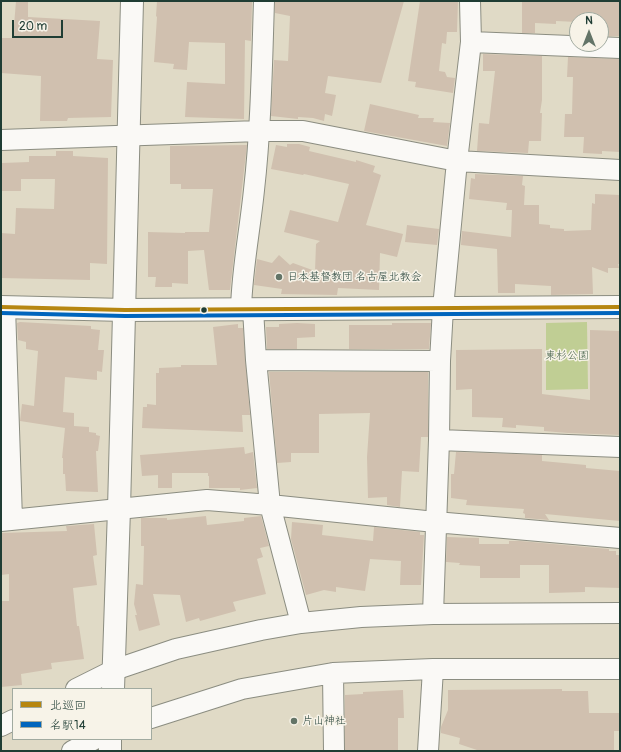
<!DOCTYPE html>
<meta charset="utf-8">
<style>
body{margin:0}
#map{position:relative;width:621px;height:752px;overflow:hidden;background:#e0dac6;font-family:Pangolin,"Klee One",sans-serif}
canvas{display:block}
.frame{position:absolute;inset:0;border:2px solid #1f3d34;pointer-events:none}
.legend{position:absolute;left:12px;top:688px;width:140px;height:52px;box-sizing:border-box;background:#f7f3e8;border:1px solid #a1aaa0;margin:0;padding:5px 7px;list-style:none;font-size:12px;color:#1f3d34}
.legend li{display:flex;align-items:center;gap:8px;height:20px}
.legend b{width:20px;border:1px solid #a1aaa0}
.north{position:absolute;left:569px;top:12px;width:40px;height:40px;box-sizing:border-box;background:#f7f3e8;border:1px solid #a1aaa0;border-radius:50%;rotate:0deg;font-size:11px;font-weight:700;line-height:16px;text-align:center;color:#1f3d34}
.north::after{content:'';display:block;margin:auto;width:14px;height:18px;background:#637467;clip-path:polygon(50% 0,100% 100%,50% 72%,0 100%)}
.scale{position:absolute;left:12px;top:20px;width:51px;height:18px;box-sizing:border-box;border:2px solid #1f3d34;border-top:0;padding-left:5px;font-size:12px;line-height:14px;white-space:nowrap;color:#1f3d34;-webkit-text-stroke:3px #f7f3e8;paint-order:stroke}
</style>
<div id="map">
<canvas width="621" height="752"></canvas>
<div class="frame"></div>
<ul class="legend">
<li><b style="height:5px;background:#b68610"></b>北巡回</li>
<li><b style="height:5px;background:#0065bd"></b>名駅14</li>
</ul>
<div class="north">N</div>
<div class="scale">20 m</div>
</div>
<script>
const context = document.querySelector('canvas').getContext('2d');
context.lineJoin = 'round';
function paint(path, color) {
  context.fillStyle = color;
  context.fill(path, 'evenodd');
}
function strokePath(path, color, width, dash) {
  context.strokeStyle = color;
  context.lineWidth = width;
  context.lineCap = dash ? 'butt' : 'round';
  context.setLineDash(dash || []);
  context.stroke(path);
}
function label(font, color, halo, rows, align = 'center') {
  context.font = font + ' Pangolin,"Klee One",sans-serif';
  context.lineWidth = 3;
  context.setLineDash([]);
  context.textBaseline = 'middle';
  context.strokeStyle = halo;
  context.fillStyle = color;
  for (const [text, x, y, turn = 0] of rows) {
    context.save();
    context.translate(x, y);
    context.rotate((+turn || 0) * Math.PI / 180);
    context.textAlign = isNaN(turn) ? turn : align;
    if (halo) context.strokeText(text, 0, 0);
    context.fillText(text, 0, 0);
    context.restore();
  }
}
const green = new Path2D(`
 M587 322 588 389 546 390V323Z`);
const building = new Path2D(`
 M16 1H28V17L100 21 97 59 113 60 111 117 68 118 67 121H40L41 76 1 73V38H13Z
 M157 1H252L251 41 245 40 244 119 185 117 187 82 225 84V43L189 42 187 70 173 69 174 64 154 62 157 17 156 16Z
 M275 1H404L381 83 328 76 325 93 336 95 332 116 325 114 324 121 313 118 298 117V119L271 116 274 60 288 61 290 16 275 13Z
 M420 1H458L457 32H447L446 44 442 43 439 71 445 72 447 77 455 78 453 93 415 87 416 82 408 81Z
 M522 1H620V36H601V20H577V22L556 21V24L535 23V33H522Z
 M483 54 542 56V100L540 113H542L541 141H529L528 153 477 151 479 123 489 124 495 71H483Z
 M568 57 620 59V152L602 151V154L583 153 584 137H564L565 114H572L573 77H567Z
 M370 104 419 115 418 118H434L433 122 450 123 447 146 364 131Z
 M287 144H299L310 147 309 151 356 162V160L375 166 373 172 381 175 366 225 403 234 397 257 380 253 379 290 338 288 337 295 281 294 282 289 254 285 257 259 272 263 279 255 290 265 293 263 315 271 316 244 320 241 284 232 290 210 338 222 349 184 304 174 303 175 271 169 276 145 287 147Z
 M247 145 230 290H209L204 250 188 251V284L172 283V287H155L156 277H148V232L185 233V232H209L213 189H181V184H170V146Z
 M56 151H73V156L108 158 107 264 90 263V280L1 278V233L15 234 16 208 54 209 55 179H21V191H1L2 163 29 162V156H56Z
 M475 174 523 176 522 185 525 186 524 205H539V224L550 225V228L564 229V231L591 230 592 203 595 204V194L620 195V264H618L619 268H608V273L592 267 593 294 551 295V286L515 284V293H498L497 249 461 245 462 231 511 237 512 210H506L507 203 469 199 471 178 475 179Z
 M407 225 439 229 437 245 405 242Z
 M20 322 91 326V329L100 330 98 350H104L102 372 97 371V380L65 377 63 412 74 413V426L89 427V432L96 433V435L100 436 98 451H96L98 492 66 491 65 474H63V458H62L65 428 20 421 22 404 34 406 38 351 26 349V342L18 340 17 323Z
 M297 323 315 324V337L297 338V349H267L266 327H279V324Z
 M392 323H431L429 349H349V325H392Z
 M238 324V328H243L250 415H242L243 432 142 428 143 407H147V404L156 405V373H159V368L181 367V365H217L213 327Z
 M590 330 620 331V435L568 433 544 431V427L516 425V428L502 427 503 418 472 417V389L456 390V350L542 349V394L590 400Z
 M269 372H428V437H421L419 472 402 471 400 507 387 505V497L368 498 367 457 370 413 319 414V453H291V462L277 463Z
 M244 447 245 454 253 452 257 488 240 490V488H209V476H208V473H172V488H158V475L142 476 140 455Z
 M456 452 542 455V461L586 465V468L620 471V521L545 514 549 520 525 518V514L523 513 524 509 466 505 467 500 451 498V474H454Z
 M206 516 207 525 244 521V518L261 516 269 546 260 548 263 557 257 559 266 594 233 602 236 611 200 621 199 618 186 622 180 595 153 594 160 625 139 631 135 615H137L134 604 136 584 143 585 144 546H141V518H167V520Z
 M292 522 323 525 322 535 373 541 374 527 420 532V535H424L421 585H400L401 561 370 559 365 591 336 587V592L324 590 306 595 291 539Z
 M94 524 97 555 93 556 97 585 73 588 77 626H79L84 659 51 663 52 669 21 674 22 685 1 687V601H9V574L1 575V533L67 531 66 526Z
 M447 537 479 538V544H509V541H520L609 549V551H616V555H620V588L585 587V592L549 593V565H520V578H480V566L459 565 460 563 446 562Z
 M562 689V691H588L589 713H620V731H614V751H480L459 744 460 738 441 733V727L448 710V690Z
 M403 690 404 718H398V751H345V695L363 694V692Z`);
const minor = new Path2D(`
 M471 42 620 48
 M1 140 259 131H303L457 161 620 170
 M5 307 12 520
 M241 309C242 269 250 230 254 190 261 128 262 64 264 1
 M253 309 256 360 270 505 301 623
 M256 360 440 361
 M439 440 620 447
 M1 521 207 500 270 505 435 522 620 538
 M433 614 439 440 440 361 443 308 457 161 471 42 470 1
 M333 673 334 751
 M76 689 114 670 176 649 261 630 301 623 361 617 433 614 620 613
 M151 718 242 689 333 673 433 669H620
 M1 726 13 720
 M72 751 95 739
 M428 751 433 669`);
const tertiary = new Path2D(`
 M1 307 125 310 620 307
 M113 689 119 509 132 1
 M110 751V739`);
const bus1 = new Path2D(`
 M1 307 125 310 620 307`);
const bus2 = new Path2D(`
 M1 313 125 316 620 313`);
const markers = [
 [279,277,4,"#637467"],
 [204,310,3.5,"#1f3d34"],
 [294,721,4,"#637467"]
];
const poiNames = [
 ["日本基督教団 名古屋北教会",287,277],
 ["片山神社",302,721]
];
const parkNames = [
 ["東杉公園",567,356]
];
paint(green, '#c0ce94');
paint(building, '#d0c0af');
strokePath(minor, '#8b8d81', 22);
strokePath(tertiary, '#8b8d81', 24);
strokePath(minor, '#faf9f6', 20);
strokePath(tertiary, '#faf9f6', 22);
strokePath(bus1, '#b68610', 4);
strokePath(bus2, '#0065bd', 4);
for (const [x, y, r, color] of markers) {
  const dot = new Path2D();
  dot.arc(x, y, r, 0, 2 * Math.PI);
  context.fillStyle = color;
  context.fill(dot);
  strokePath(dot, '#f7f3e8', 1.5);
}
label('11px', '#1f3d34', '#f7f3e8', poiNames, 'left');
label('11px', '#3a583f', '#f7f3e8', parkNames);
</script>
